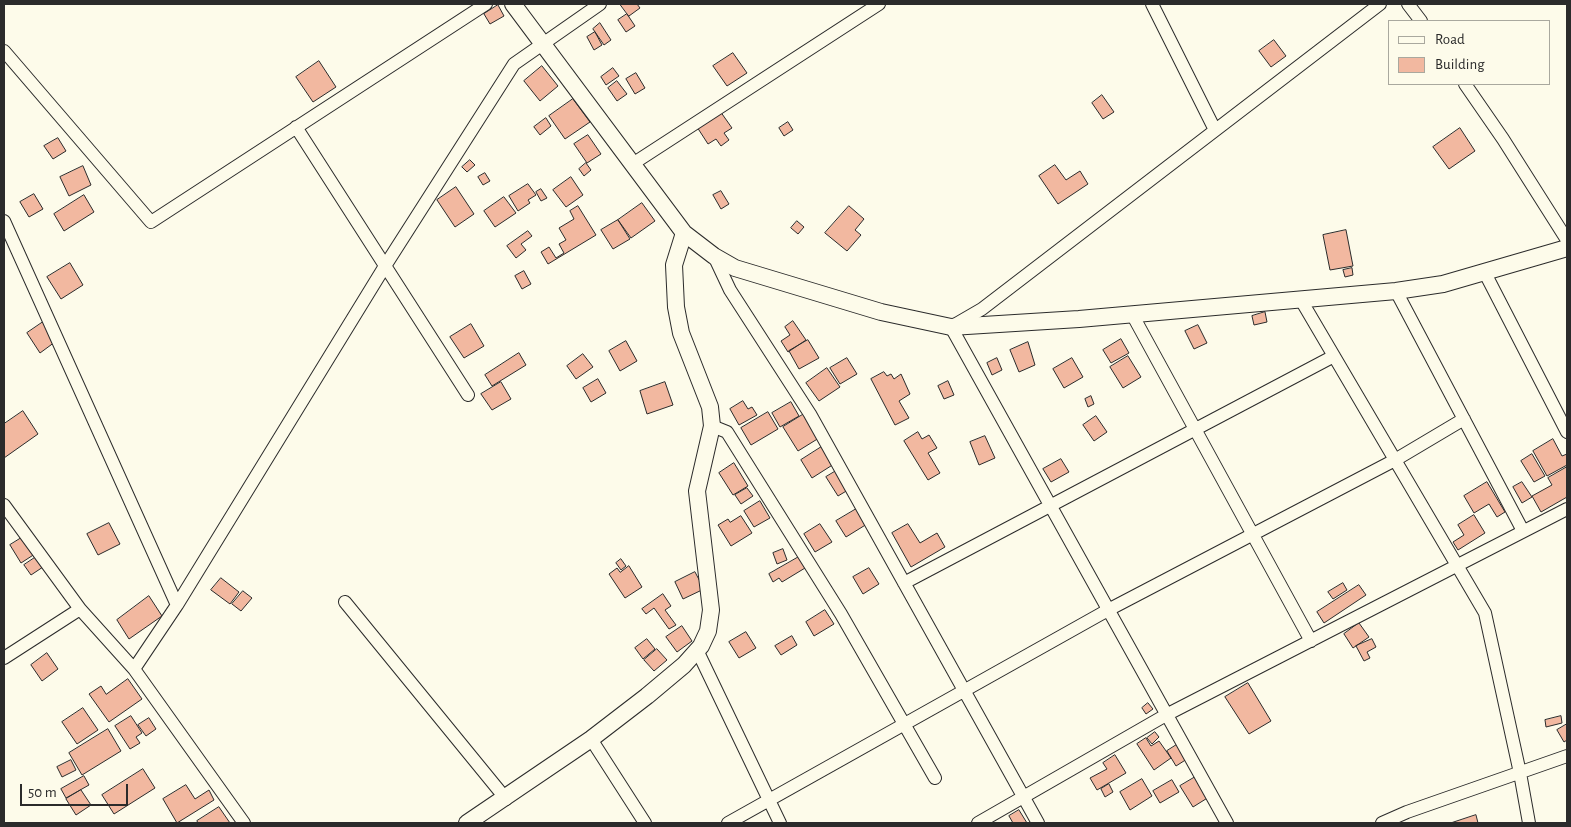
<!DOCTYPE html>
<style>
body{margin:0}
#map{position:relative;width:1571px;height:827px;overflow:hidden;background:#fdfbea;font-family:"Alegreya Sans",sans-serif}
canvas{display:block}
.frame{position:absolute;inset:0;border:5px solid #2b2b2b;pointer-events:none}
.legend{position:absolute;left:1388px;top:20px;width:162px;height:65px;box-sizing:border-box;background:#fdfbea;border:1px solid #a9a89e;margin:0;padding:6px 9px;list-style:none;font-size:15px;color:#2b2b2b}
.legend li{display:flex;align-items:center;gap:10px;height:25px}
.legend b{width:25px;border:1px solid #a9a89e}
.scale{position:absolute;left:20px;top:784px;width:108px;height:22px;box-sizing:border-box;border:2px solid #2b2b2b;border-top:0;padding-left:6px;font-size:15px;line-height:18px;white-space:nowrap;color:#2b2b2b;-webkit-text-stroke:4px #fdfbea;paint-order:stroke}
</style>
<div id="map">
<canvas width="1571" height="827"></canvas>
<div class="frame"></div>
<ul class="legend">
<li><b style="height:6px;background:#fdfbea"></b>Road</li>
<li><b style="height:14px;background:#f2b8a0"></b>Building</li>
</ul>
<div class="scale">50 m</div>
</div>
<script>
const context = document.querySelector('canvas').getContext('2d');
context.lineJoin = 'round';
function paint(path, color) {
  context.fillStyle = color;
  context.fill(path, 'evenodd');
}
function strokePath(path, color, width, dash) {
  context.strokeStyle = color;
  context.lineWidth = width;
  context.lineCap = dash ? 'butt' : 'round';
  context.setLineDash(dash || []);
  context.stroke(path);
}
const building = new Path2D(`
 M620 4H637L640 8 629 16Z
 M498 5 504 16 490 24 484 14Z
 M627 14 635 26 626 32 618 20Z
 M600 23 611 40 604 45 593 29Z
 M595 32 602 45 594 50 587 37Z
 M1274 40 1286 56 1271 67 1259 51Z
 M733 53 747 73 727 86 713 66Z
 M319 61 336 87 313 102 296 77Z
 M542 66 558 86 540 101 524 81Z
 M613 68 619 76 606 85 601 77Z
 M636 73 645 88 635 94 626 79Z
 M617 81 627 94 617 101 608 88Z
 M1102 95 1114 112 1103 119 1092 103Z
 M573 99 590 122 565 139 549 116Z
 M720 111 732 128 724 133 729 140 721 146 716 139 708 144 697 127Z
 M546 118 551 126 540 135 534 127Z
 M788 122 793 130 784 136 779 128Z
 M1460 128 1475 151 1449 169 1433 147Z
 M588 135 601 154 587 163 574 144Z
 M58 138 66 151 53 159 44 146Z
 M470 160 475 165 467 172 462 167Z
 M586 163 591 170 584 176 579 169Z
 M1055 165 1066 180 1080 171 1088 184 1058 204 1039 176Z
 M83 166 91 185 69 196 60 177Z
 M485 173 490 181 483 185 478 177Z
 M571 177 583 195 566 207 553 190Z
 M528 184 536 195 528 200 530 203 518 211 509 196Z
 M456 187 474 214 455 227 437 200Z
 M541 189 547 198 541 201 536 192Z
 M721 191 729 204 721 209 713 195Z
 M34 194 43 209 29 217 20 202Z
 M84 195 94 212 64 231 54 214Z
 M504 197 516 213 495 227 484 211Z
 M642 203 655 221 631 238 618 220Z
 M578 206 596 235 548 264 541 252 549 247 556 258 564 253 559 244 566 240 559 228 574 219 570 211Z
 M849 206 864 219 855 230 861 235 847 251 825 233Z
 M618 220 630 239 613 249 601 230Z
 M797 221 804 227 798 234 791 228Z
 M1346 230 1353 266 1330 270 1323 235Z
 M528 231 532 236 521 244 526 250 516 258 507 246Z
 M70 263 83 285 61 299 47 277Z
 M1352 268 1353 275 1345 277 1343 270Z
 M524 271 531 284 522 289 515 276Z
 M1265 312 1267 322 1254 325 1252 316Z
 M46 320 59 339 40 353 27 333Z
 M793 321 806 340 788 352 781 341 790 335 785 327Z
 M471 324 484 346 464 358 450 337Z
 M1198 325 1207 343 1194 349 1185 331Z
 M1121 339 1129 353 1111 363 1103 350Z
 M808 340 819 358 799 369 789 351Z
 M626 341 637 361 620 371 609 351Z
 M1028 342 1035 365 1019 372 1010 350Z
 M519 353 526 365 492 386 485 375Z
 M583 354 593 367 576 379 567 366Z
 M1128 356 1141 377 1123 388 1110 367Z
 M847 358 857 374 840 384 830 368Z
 M997 358 1002 370 992 375 987 363Z
 M1072 358 1083 377 1064 388 1053 369Z
 M827 368 840 387 819 401 806 383Z
 M884 372 887 376 891 374 894 379 901 374 910 394 899 401 909 418 895 425 871 379Z
 M598 379 606 393 591 402 583 388Z
 M948 381 954 395 944 399 938 386Z
 M501 382 511 399 492 410 481 394Z
 M665 382 673 405 647 414 640 391Z
 M1091 396 1094 404 1088 407 1085 399Z
 M743 401 748 409 752 407 757 415 739 425 730 409Z
 M791 402 799 416 780 427 772 413Z
 M23 411 38 434 4 458V424Z
 M768 412 778 429 751 445 741 428Z
 M804 414 819 438 798 451 783 427Z
 M1096 416 1107 432 1094 441 1083 425Z
 M918 432 922 439 929 435 937 448 928 453 940 473 928 480 904 441Z
 M985 436 995 458 979 465 970 442Z
 M1553 439 1562 456 1567 454V465L1547 476 1533 451Z
 M823 446 834 464 812 478 801 460Z
 M1532 454 1545 476 1534 482 1521 461Z
 M1061 459 1069 472 1051 482 1043 469Z
 M734 463 748 486 733 495 719 473Z
 M1567 467V497L1541 512 1532 496 1552 485 1548 478Z
 M836 471 848 490 838 496 826 477Z
 M1487 482 1505 512 1497 517 1489 504 1474 513 1464 496Z
 M1522 482 1532 497 1522 503 1513 487Z
 M747 488 753 496 741 504 735 495Z
 M760 501 770 518 754 527 744 511Z
 M858 508 867 524 846 537 836 521Z
 M1474 515 1485 533 1458 550 1453 542 1464 535 1458 525Z
 M741 516 752 533 731 546 718 525 728 519 730 522Z
 M109 523 120 544 98 555 87 534Z
 M820 524 832 542 815 552 804 534Z
 M908 524 920 543 937 533 945 547 911 567 892 533Z
 M31 532 41 550 21 563 10 545Z
 M783 549 787 560 777 564 773 553Z
 M804 554 810 565 782 582 779 578 773 582 769 574Z
 M39 555 46 565 31 575 24 565Z
 M621 559 626 566 621 570 616 563Z
 M629 566 642 587 625 598 609 574 617 568 620 572Z
 M869 568 879 584 863 594 853 577Z
 M695 572 704 589 683 599 675 582Z
 M221 578 239 592 230 604 211 590Z
 M1343 583 1347 590 1333 599 1328 592Z
 M1359 585 1366 595 1324 623 1317 612Z
 M243 591 252 598 241 611 232 604Z
 M663 594 671 606 665 610 676 625 669 629 654 608 646 614 642 609Z
 M149 596 162 616 129 639 117 620Z
 M825 610 834 624 814 636 806 622Z
 M1359 623 1369 637 1353 648 1344 634Z
 M682 626 692 641 677 652 666 637Z
 M746 632 756 648 739 658 729 642Z
 M792 636 797 645 781 655 775 646Z
 M647 639 655 649 643 659 635 648Z
 M1372 639 1376 647 1367 652 1370 658 1364 661 1356 646Z
 M657 649 667 660 654 671 644 660Z
 M47 653 58 669 42 681 31 665Z
 M128 679 142 699 109 722 89 694 101 686 106 694Z
 M1248 683 1271 721 1249 734 1225 697Z
 M1148 703 1153 709 1146 714 1142 708Z
 M83 708 98 730 77 744 62 722Z
 M131 716 142 733 136 737 140 743 130 749 115 726Z
 M1561 716 1562 723 1546 727 1545 720Z
 M149 718 156 729 146 736 138 725Z
 M1567 724V740L1564 742 1557 730Z
 M108 729 121 751 82 775 69 753Z
 M1155 732 1159 737 1152 744 1147 738Z
 M1146 738 1151 746 1159 741 1171 758 1154 770 1137 744Z
 M1178 744 1187 759 1176 766 1167 751Z
 M1115 755 1126 773 1097 790 1090 778 1107 769 1103 763Z
 M71 760 76 770 62 777 57 767Z
 M143 769 155 788 114 814 102 795Z
 M84 776 89 785 66 798 61 789Z
 M1197 776 1209 797 1193 807 1180 786Z
 M1142 779 1152 796 1130 810 1120 792Z
 M1172 780 1179 792 1160 803 1153 791Z
 M1109 784 1113 792 1105 797 1101 789Z
 M186 785 195 799 209 790 214 800 177 823 163 799Z
 M81 790 91 805 76 815 66 799Z
 M219 807 230 823H198L197 821Z
 M1019 810 1027 823H1013L1009 816Z
 M1476 815 1478 823H1451Z`);
const minor = new Path2D(`
 M1152 4 1215 130
 M1408 4 1421 21
 M4 51 151 222 486 4
 M1465 84 1503 139 1567 240
 M296 127 468 395
 M634 163 879 4
 M4 221 177 605
 M714 256 730 290 810 414 1038 823
 M1485 273 1567 432
 M1396 291 1523 531
 M1301 300 1485 613 1520 773 1529 823
 M1132 314 1311 641
 M712 426 727 432 841 614 935 778
 M4 505 80 609 134 669 244 823
 M904 583 1334 356
 M345 602 506 799
 M697 650 780 823
 M4 658 80 609
 M134 669 177 605 385 266 514 64 600 4
 M591 739 645 823
 M728 823 1108 610 1395 460 1464 419
 M978 823 1166 715 1567 509
 M1227 823 951 327 982 309 1380 4
 M1382 823 1407 812 1567 756`);
const tertiary = new Path2D(`
 M513 4 684 233 714 256 735 268 881 312 951 327 1079 319 1396 291 1443 284 1567 248
 M467 823 591 739 647 696 684 665 701 646 708 631 711 610 697 491 712 426 710 407 681 333 676 307 674 265 684 233`);
paint(building, '#f2b8a0');
strokePath(building, '#2b2b2b', 1);
strokePath(minor, '#2b2b2b', 14);
strokePath(tertiary, '#2b2b2b', 18);
strokePath(minor, '#fdfbea', 12);
strokePath(tertiary, '#fdfbea', 16);
</script>
